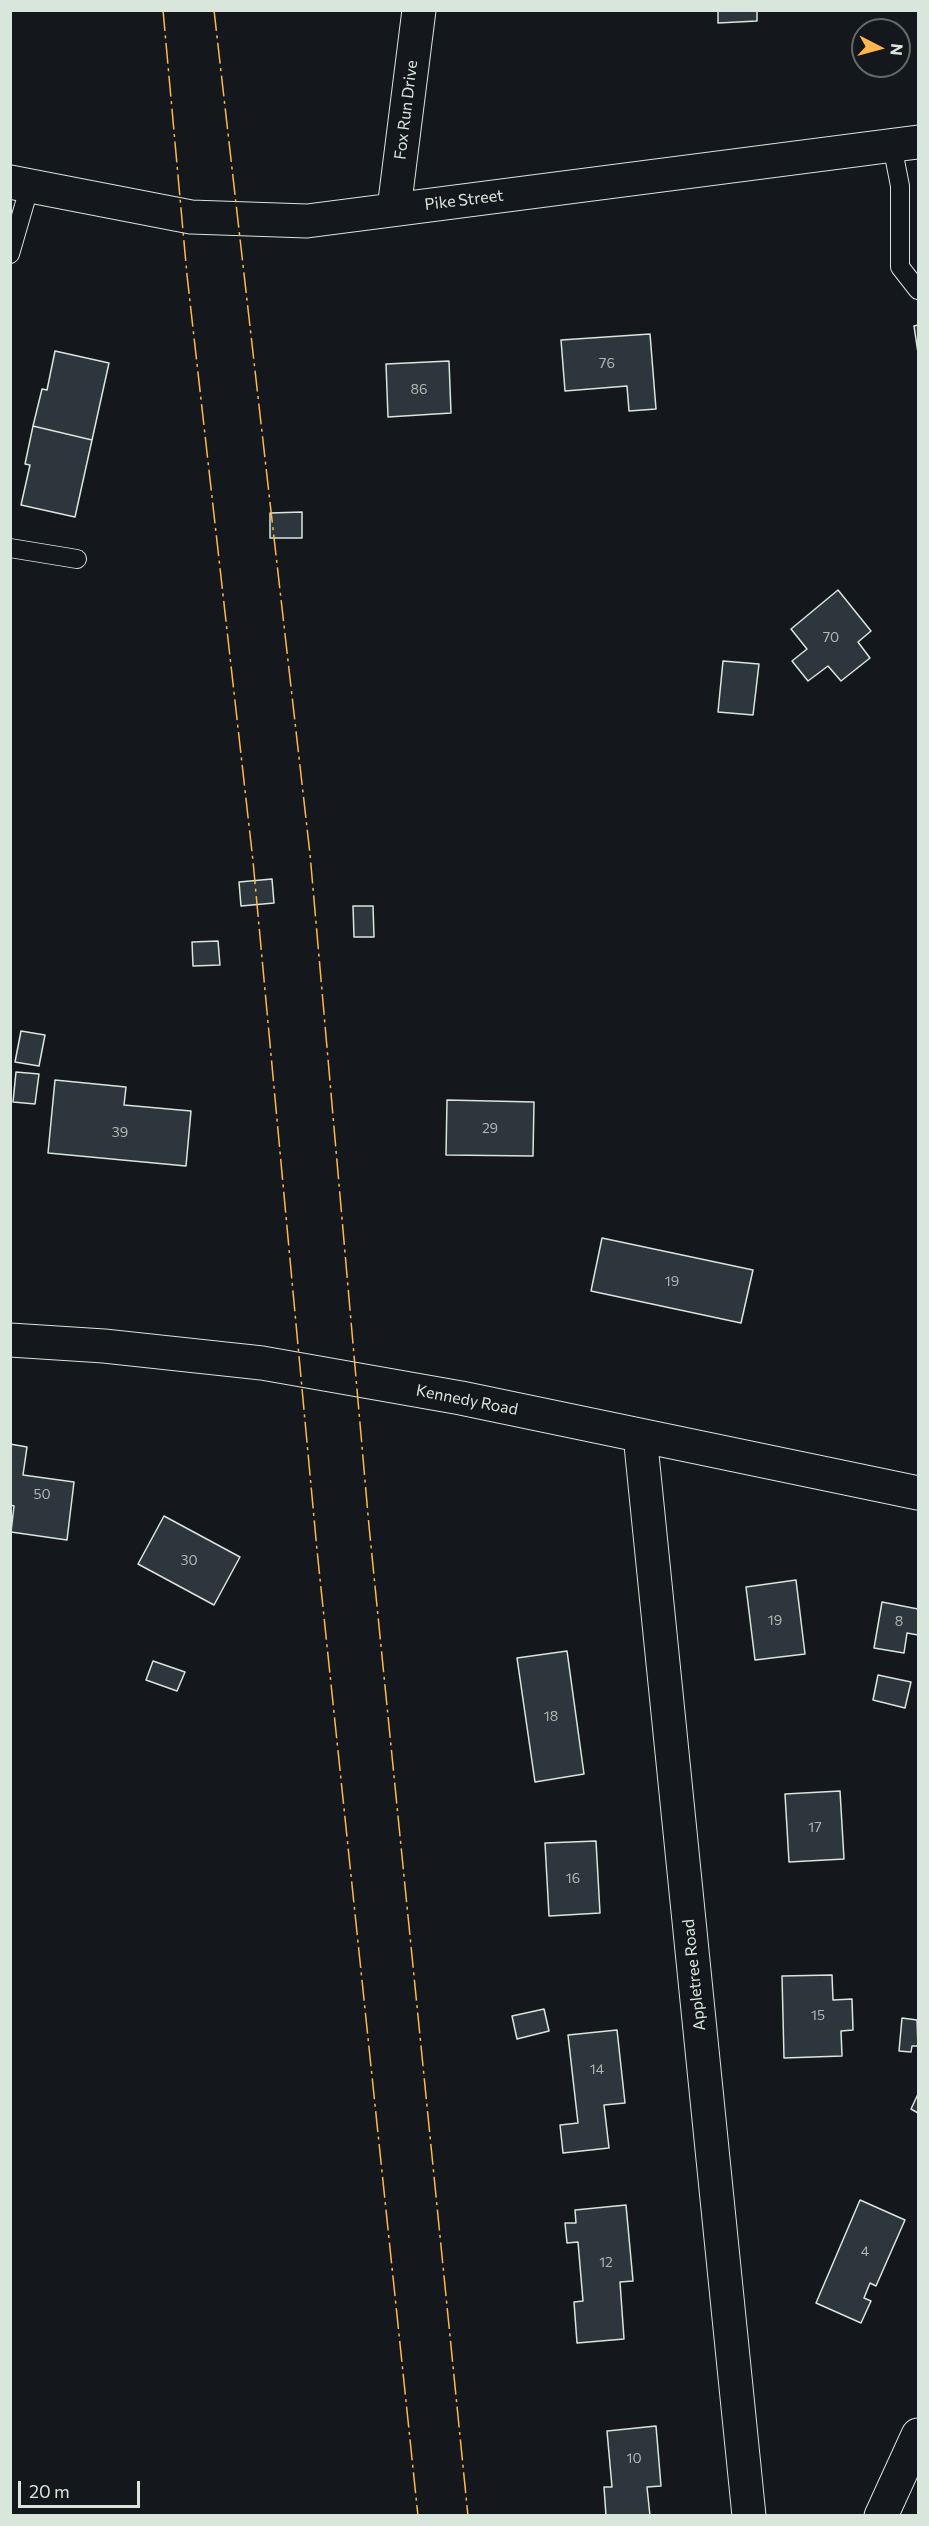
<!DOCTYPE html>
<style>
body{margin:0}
#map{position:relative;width:929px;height:2526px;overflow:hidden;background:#14181c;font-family:Commissioner,sans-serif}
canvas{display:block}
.frame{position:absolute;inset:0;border:12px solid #d8e6dc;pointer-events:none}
.north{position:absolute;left:851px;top:18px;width:60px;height:60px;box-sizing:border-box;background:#14181c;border:2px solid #626a69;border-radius:50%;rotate:96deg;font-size:16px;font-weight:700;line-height:24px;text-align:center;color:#d8e6dc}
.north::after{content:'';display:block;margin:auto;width:21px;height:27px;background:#ffb74d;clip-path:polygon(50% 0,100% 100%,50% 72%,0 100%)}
.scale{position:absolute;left:18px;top:2481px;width:122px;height:27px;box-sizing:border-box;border:3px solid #d8e6dc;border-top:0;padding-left:8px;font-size:18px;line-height:21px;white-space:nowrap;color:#d8e6dc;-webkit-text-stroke:4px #14181c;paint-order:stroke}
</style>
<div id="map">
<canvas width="929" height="2526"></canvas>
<div class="frame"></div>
<div class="north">N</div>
<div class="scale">20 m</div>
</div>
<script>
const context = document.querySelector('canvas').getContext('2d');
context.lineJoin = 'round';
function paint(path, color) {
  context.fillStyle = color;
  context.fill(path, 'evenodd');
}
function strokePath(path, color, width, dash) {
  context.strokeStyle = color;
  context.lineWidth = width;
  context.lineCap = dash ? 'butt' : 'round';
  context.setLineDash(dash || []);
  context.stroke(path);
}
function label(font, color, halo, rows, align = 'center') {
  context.font = font + ' Commissioner,sans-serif';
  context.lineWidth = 4.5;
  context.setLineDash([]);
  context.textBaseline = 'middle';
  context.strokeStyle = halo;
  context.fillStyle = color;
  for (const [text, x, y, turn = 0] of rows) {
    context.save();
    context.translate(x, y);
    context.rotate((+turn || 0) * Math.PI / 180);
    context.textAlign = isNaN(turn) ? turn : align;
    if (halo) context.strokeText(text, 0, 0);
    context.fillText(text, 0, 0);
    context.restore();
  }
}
const building = new Path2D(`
 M718 10H757V21L718 23Z
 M918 325V353L914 326Z
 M650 334 656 409 629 411 627 386 565 391 561 340Z
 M55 351 109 363 92 440 33 426 42 389 47 390Z
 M449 361 451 413 388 417 386 364Z
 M33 426 92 440 75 517 21 505 30 465 25 464Z
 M302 512V538H270V513Z
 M838 590 871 631 858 642 870 658 841 681 828 666 808 681 792 661 807 649 791 629Z
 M723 661 759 664 753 715 718 712Z
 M272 879 274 903 241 906 239 882Z
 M353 906H373L374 937H354Z
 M218 941 220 965 193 966 192 942Z
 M21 1031 45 1035 39 1066 15 1062Z
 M16 1072 39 1074 35 1104 13 1102Z
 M55 1080 126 1087 124 1105 191 1111 186 1166 48 1153Z
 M447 1100 534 1102 533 1156 446 1155Z
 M602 1238 753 1270 741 1323 591 1291Z
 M10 1444 27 1447 23 1475 74 1482 67 1540 11 1532 14 1506 10 1505Z
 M164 1516 240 1557 214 1605 138 1564Z
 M796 1580 805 1654 755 1660 746 1587Z
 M882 1602 918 1609V1635L907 1633 904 1653 874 1648Z
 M567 1651 584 1774 535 1782 517 1658Z
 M153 1661 185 1672 177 1691 146 1680Z
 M878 1675 911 1682 905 1708 873 1700Z
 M840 1791 844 1859 789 1862 785 1794Z
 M596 1841 600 1913 549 1916 545 1843Z
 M832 1975 833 2000 852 1999 853 2030 841 2031 842 2056 784 2058 782 1976Z
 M544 2009 549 2031 517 2039 512 2016Z
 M902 2018 917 2020 918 2046H912L911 2052 899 2051Z
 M617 2030 625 2103 604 2105 609 2148 563 2153 560 2125 578 2123 568 2035Z
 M918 2094V2113L911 2109Z
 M860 2200 905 2220 876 2286 870 2283 864 2298 871 2301 861 2323 816 2303Z
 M626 2205 633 2281 620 2282 624 2339 577 2343 574 2302 583 2301 578 2242 567 2243 565 2223H576L575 2210Z
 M656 2426 661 2486 647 2487 650 2516H606L604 2487H612L607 2431Z`);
const lane = new Path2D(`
 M892 145 900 186V267L918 290
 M10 254 30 185
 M10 548 77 559`);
const street = new Path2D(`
 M10 182 191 217 307 221 918 142
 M394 209 419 10
 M10 1340 104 1346 262 1363 461 1398 918 1493
 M640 1435 749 2516
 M881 2516 918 2435`);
const power = new Path2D(`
 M163 10 187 275 253 861 317 1550 418 2516
 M214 10 310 854 369 1526 468 2516`);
const numberNames = [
 ["76",607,363],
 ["86",419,389],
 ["70",831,637],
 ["29",490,1128],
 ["39",120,1132],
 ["19",672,1281],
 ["50",42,1494],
 ["30",189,1560],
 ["19",775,1620],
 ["8",899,1621],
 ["18",551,1716],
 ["17",815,1827],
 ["16",573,1878],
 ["15",818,2015],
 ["14",597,2069],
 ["4",865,2251],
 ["12",606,2262],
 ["10",634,2458]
];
const streetNames = [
 ["Fox Run Drive",406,110,-83],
 ["Pike Street",464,200,-7],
 ["Kennedy Road",467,1400,11],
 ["Appletree Road",694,1975,-96]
];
paint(building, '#2c363c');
strokePath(building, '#d8e6dc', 1.5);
strokePath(lane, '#d8e6dc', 20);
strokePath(street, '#d8e6dc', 35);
strokePath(lane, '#14181c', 18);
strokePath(street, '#14181c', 33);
strokePath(power, '#ffb74d', 1.5, [21, 4.5, 3, 4.5]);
label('14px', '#adbab4', null, numberNames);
label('16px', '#d8e6dc', '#14181c', streetNames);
</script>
